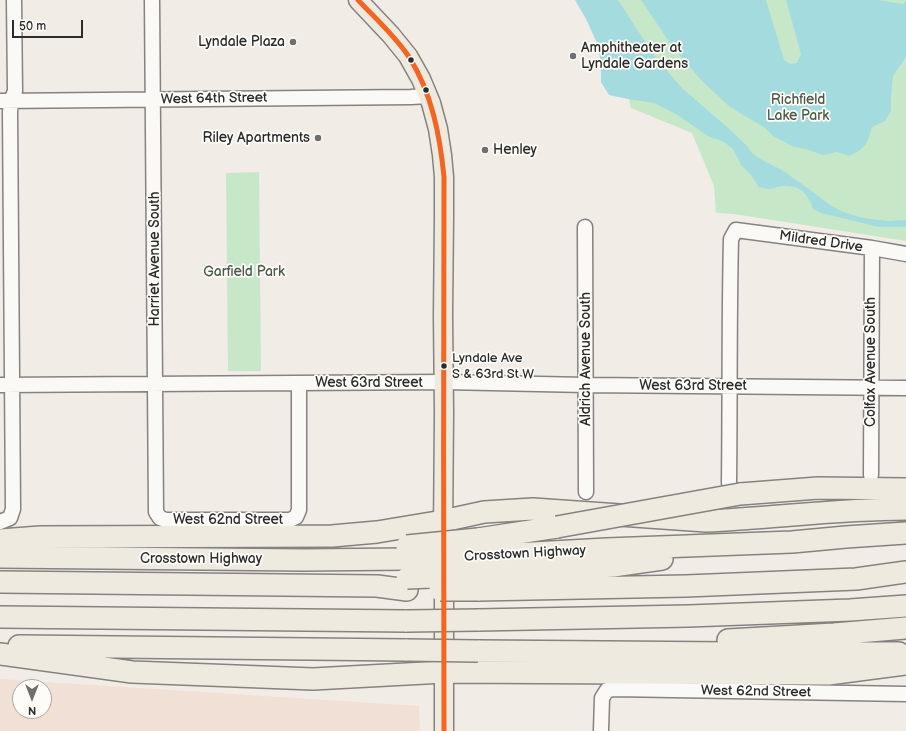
<!DOCTYPE html>
<style>
body{margin:0}
#map{position:relative;width:906px;height:731px;overflow:hidden;background:#f2ece7;font-family:"Balsamiq Sans",sans-serif}
canvas{display:block}
.north{position:absolute;left:12px;top:679px;width:40px;height:40px;box-sizing:border-box;background:#fdfcf7;border:1px solid #a9a8a5;border-radius:50%;rotate:180deg;font-size:11px;font-weight:700;line-height:16px;text-align:center;color:#2b2b2b}
.north::after{content:'';display:block;margin:auto;width:14px;height:18px;background:#716f6d;clip-path:polygon(50% 0,100% 100%,50% 72%,0 100%)}
.scale{position:absolute;left:12px;top:20px;width:71px;height:18px;box-sizing:border-box;border:2px solid #2b2b2b;border-top:0;padding-left:5px;font-size:12px;line-height:14px;white-space:nowrap;color:#2b2b2b;-webkit-text-stroke:3px #fdfcf7;paint-order:stroke}
</style>
<div id="map">
<canvas width="906" height="731"></canvas>
<div class="north">N</div>
<div class="scale">50 m</div>
</div>
<script>
const context = document.querySelector('canvas').getContext('2d');
context.lineJoin = 'round';
function paint(path, color) {
  context.fillStyle = color;
  context.fill(path, 'evenodd');
}
function strokePath(path, color, width, dash) {
  context.strokeStyle = color;
  context.lineWidth = width;
  context.lineCap = dash ? 'butt' : 'round';
  context.setLineDash(dash || []);
  context.stroke(path);
}
function label(font, color, halo, rows, align = 'center') {
  context.font = font + ' "Balsamiq Sans",sans-serif';
  context.lineWidth = 3.5;
  context.setLineDash([]);
  context.textBaseline = 'middle';
  context.strokeStyle = halo;
  context.fillStyle = color;
  for (const [text, x, y, turn = 0] of rows) {
    context.save();
    context.translate(x, y);
    context.rotate((+turn || 0) * Math.PI / 180);
    context.textAlign = isNaN(turn) ? turn : align;
    if (halo) context.strokeText(text, 0, 0);
    context.fillText(text, 0, 0);
    context.restore();
  }
}
const built = new Path2D(`
 M0 679 419 706 420 731H0ZM20 687H44V711H20Z`);
const green = new Path2D(`
 M605 0H906V241L734 214 716 213 714 186 692 133 631 108Z
 M259 172 261 371H228L226 173Z`);
const water = new Path2D(`
 M575 0H618L653 54 668 72 683 89 727 127 747 146 753 154 764 161 782 170 813 192 830 205 843 212 863 218 888 221 906 220V227H879L821 213 813 209C808 193 799 184 781 186 777 187 773 189 768 189 765 189 762 187 759 187L751 175 741 165 733 149 724 142 708 136 676 114 654 103 628 99 609 95 601 82V63L597 43 586 19Z
 M641 0H766L784 60 790 64 797 63 801 54 786 0H878L903 4 906 1V57L893 76 891 96V111L885 121 872 127C867 145 866 148 849 156L837 152 823 155 806 149 794 147 773 136 765 128 730 107 701 80 672 46Z`);
const minor = new Path2D(`
 M152 0 156 512 160 518 166 520H290L296 517 299 510V383
 M0 101 411 97 428 96
 M585 227 586 492
 M0 385 444 382 586 385 906 388
 M871 475 872 248
 M729 483C730 402 729 320 731 239L736 230 872 248 906 254
 M0 522 10 518 13 509 10 112 11 101 15 91 14 0
 M601 731 602 698 607 690 615 689 906 694`);
const major = new Path2D(`
 M358 0 391 35 408 56 421 79 431 103 438 129 442 155 444 177V217L443 315 444 413 443 535
 M444 577V731`);
const highway = new Path2D(`
 M740 494 818 488 906 489
 M478 539 557 527
 M0 540 40 537 332 536 377 532 443 521 484 512 533 509 706 521C773 518 839 509 906 509
 M478 556 607 549 792 542 846 537 906 533
 M0 557 303 560 407 559
 M478 575 548 571 613 566 662 559
 M0 582 377 586 407 590
 M478 590 686 586 856 579 906 572
 M0 617 407 621
 M478 620 689 616 850 610 906 606
 M728 640 834 634 906 628
 M19 646 407 650
 M478 651 730 653H899
 M0 654 132 672 313 679 444 672 828 674 906 664`);
const highwayBridge = new Path2D(`
 M557 527 740 494
 M407 546 478 539
 M412 559 478 556
 M407 578 478 575
 M440 590H478
 M407 621 478 620
 M407 650 478 651`);
const bus1 = new Path2D(`
 M358 0C375 18 395 36 409 57 432 93 440 136 444 177 443 362 444 546 444 731`);
const markers = [
 [293,42,4,"#716f6d"],
 [573,56,4,"#716f6d"],
 [411,60,3.5,"#2b2b2b"],
 [426,90,3.5,"#2b2b2b"],
 [318,138,4,"#716f6d"],
 [485,150,4,"#716f6d"],
 [444,366,3.5,"#2b2b2b"]
];
const busNames = [
 ["Lyndale Ave",452,359],
 ["S & 63rd St W",452,375]
];
const poiNames = [
 ["Lyndale Plaza",285,42],
 ["Amphitheater at",581,48,"left"],
 ["Lyndale Gardens",581,64,"left"],
 ["Riley Apartments",310,138],
 ["Henley",493,150,"left"]
];
const streetNames = [
 ["West 64th Street",214,99,-1],
 ["Mildred Drive",821,242,8],
 ["Harriet Avenue South",155,259,-90],
 ["Aldrich Avenue South",586,359,-90],
 ["Colfax Avenue South",871,362,-90],
 ["West 63rd Street",369,383],
 ["West 63rd Street",693,386],
 ["West 62nd Street",228,520],
 ["Crosstown Highway",525,554,-3],
 ["Crosstown Highway",201,559],
 ["West 62nd Street",756,692,1]
];
const parkNames = [
 ["Richfield",798,100],
 ["Lake Park",798,116],
 ["Garfield Park",244,272]
];
paint(built, '#f0e0d6');
paint(green, '#c6e8c8');
paint(water, '#a4dbdf');
strokePath(minor, '#858280', 17);
strokePath(major, '#858280', 21);
strokePath(highway, '#858280', 24);
strokePath(minor, '#faf9f6', 14);
strokePath(major, '#efeae0', 18);
strokePath(highway, '#efeae0', 21);
strokePath(highwayBridge, '#858280', 24, []);
strokePath(highwayBridge, '#efeae0', 21);
strokePath(bus1, '#f26522', 5);
for (const [x, y, r, color] of markers) {
  const dot = new Path2D();
  dot.arc(x, y, r, 0, 2 * Math.PI);
  context.fillStyle = color;
  context.fill(dot);
  strokePath(dot, '#fdfcf7', 1.5);
}
label('13px', '#2b2b2b', '#fdfcf7', busNames, 'left');
label('14px', '#2b2b2b', '#fdfcf7', poiNames, 'right');
label('14px', '#2b2b2b', '#fdfcf7', streetNames);
label('14px', '#49594c', '#fdfcf7', parkNames);
</script>
